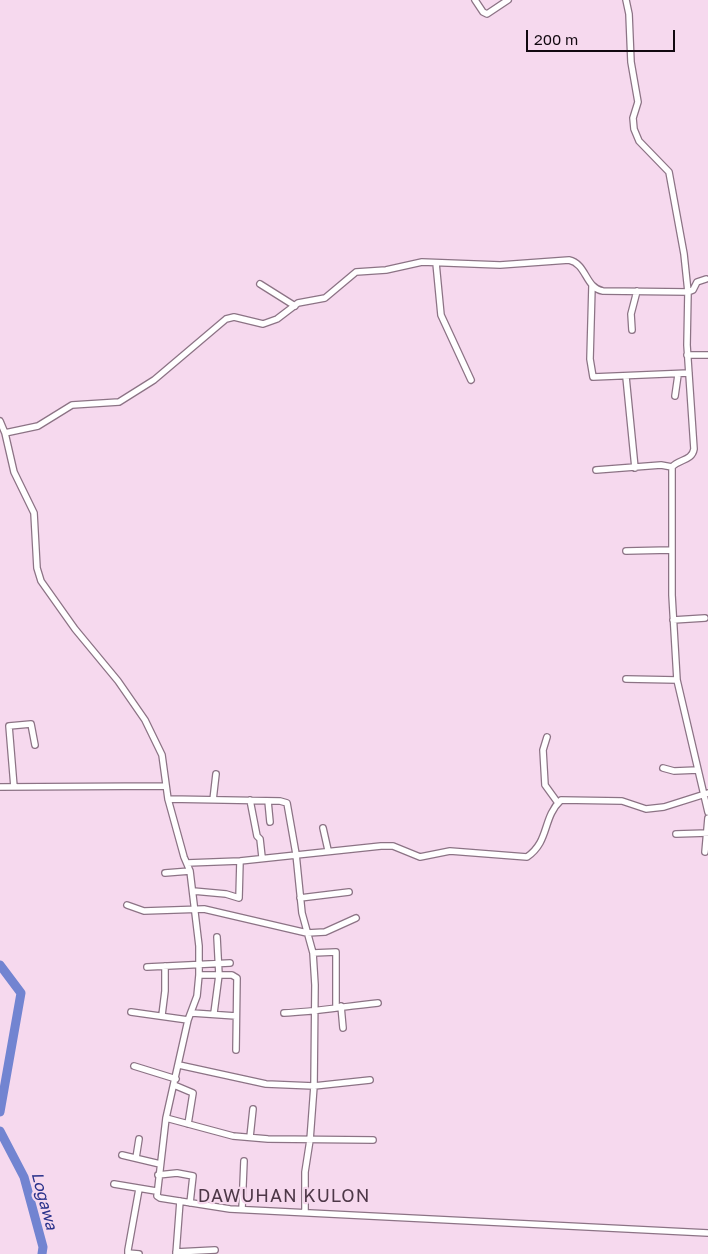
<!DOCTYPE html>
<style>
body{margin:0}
#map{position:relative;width:708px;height:1254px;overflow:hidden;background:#f6d9ee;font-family:"Golos Text",sans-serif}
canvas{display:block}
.scale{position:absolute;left:526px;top:30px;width:149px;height:22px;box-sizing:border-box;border:2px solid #120910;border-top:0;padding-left:6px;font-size:15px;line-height:18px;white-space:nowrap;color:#120910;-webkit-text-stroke:4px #f6d9ee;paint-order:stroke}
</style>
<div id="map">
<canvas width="708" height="1254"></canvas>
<div class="scale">200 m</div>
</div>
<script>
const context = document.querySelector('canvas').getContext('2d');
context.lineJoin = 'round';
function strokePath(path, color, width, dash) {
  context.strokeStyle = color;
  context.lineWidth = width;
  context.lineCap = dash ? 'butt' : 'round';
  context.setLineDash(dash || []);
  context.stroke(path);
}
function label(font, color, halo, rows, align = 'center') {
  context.font = font + ' "Golos Text",sans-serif';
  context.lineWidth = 4.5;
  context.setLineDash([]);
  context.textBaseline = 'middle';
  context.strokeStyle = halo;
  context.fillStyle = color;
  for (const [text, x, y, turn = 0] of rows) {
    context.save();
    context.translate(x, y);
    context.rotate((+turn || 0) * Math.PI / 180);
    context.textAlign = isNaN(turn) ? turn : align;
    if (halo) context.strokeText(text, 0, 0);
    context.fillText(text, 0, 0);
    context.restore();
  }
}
const river = new Path2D(`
 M0 965 21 993 0 1112
 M0 1131 24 1177 43 1247 42 1254`);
const street = new Path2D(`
 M475 0 483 12 487 14 508 0
 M626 0 629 14 631 62 638 102 633 118 634 129 639 141 669 172 684 254 688 292 687 345 694 449C692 461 679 459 672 467V595L677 680 708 812
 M436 263 441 315 471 380
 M260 284 295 306
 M592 286 590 359 593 377 689 373
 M632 330 631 314 637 291
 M687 355H708
 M626 377 635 468
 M675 396 678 375
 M0 421 5 433 14 472 34 513 37 568 41 581 75 629 118 681 145 720 162 755 168 799 184 857 190 871 199 946V975L197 996 188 1020 166 1118 157 1196 160 1198 230 1209 708 1233
 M5 433 38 426 72 405 119 402 154 380 226 319 234 317 263 324 277 319 298 303 325 298 356 272 386 270 422 262 500 265 569 260C587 264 585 288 603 291L688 292 693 290 697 282 706 279
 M596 470 661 465 672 467
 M626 551 671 550
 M673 620 705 618
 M626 679 677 680
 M547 737 543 750 545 785 558 803
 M663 768 674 771 698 770
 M0 787 166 786
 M14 787 9 726 31 724 35 745
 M168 799 280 801 287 803 296 854 302 913 313 953 315 985 314 1086 310 1140 305 1172V1212
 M213 800 216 774
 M250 800 257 836 260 839 262 857
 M268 801 270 822
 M323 828 328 850
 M676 834 708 833
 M705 852 708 818
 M187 863 240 861 381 846H393L420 857 450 851 527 857C550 841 542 818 561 800L622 801 646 809 664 807 708 793
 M165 873 190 871
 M193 891 226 894 239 898 240 861
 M300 898 349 892
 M127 905 144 911 204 909 307 933 325 932 356 918
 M313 953 336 952V1006
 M147 967 230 963
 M199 975H232L237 978 236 1050
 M341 1006 343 1028
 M131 1012 188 1020
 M192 1013 236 1016
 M214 1013 219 975 217 937
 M284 1013C315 1012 346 1006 378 1003
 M162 1015 165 991V966
 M179 1065 266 1084 314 1086 370 1080
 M134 1066 176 1079
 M174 1085 193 1093 188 1124
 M166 1118 233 1136 268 1139 373 1140
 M250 1137 253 1109
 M122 1155 160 1164
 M136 1158 139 1139
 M158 1175 177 1173 193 1176 190 1203
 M114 1184 156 1191
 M242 1209 244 1161
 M176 1252 215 1250
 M139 1254 128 1253V1250L139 1189
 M176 1254 180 1201`);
const waterNames = [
 ["Logawa",44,1201,75]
];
const quarterNames = [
 ["DAWUHAN KULON",284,1196]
];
strokePath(river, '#7284d1', 9);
strokePath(street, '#8c7385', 8);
strokePath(street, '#fff', 5.5);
label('italic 16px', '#29318a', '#f6d9ee', waterNames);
context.letterSpacing = '1px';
label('18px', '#4e3848', '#f6d9ee', quarterNames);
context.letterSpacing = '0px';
</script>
